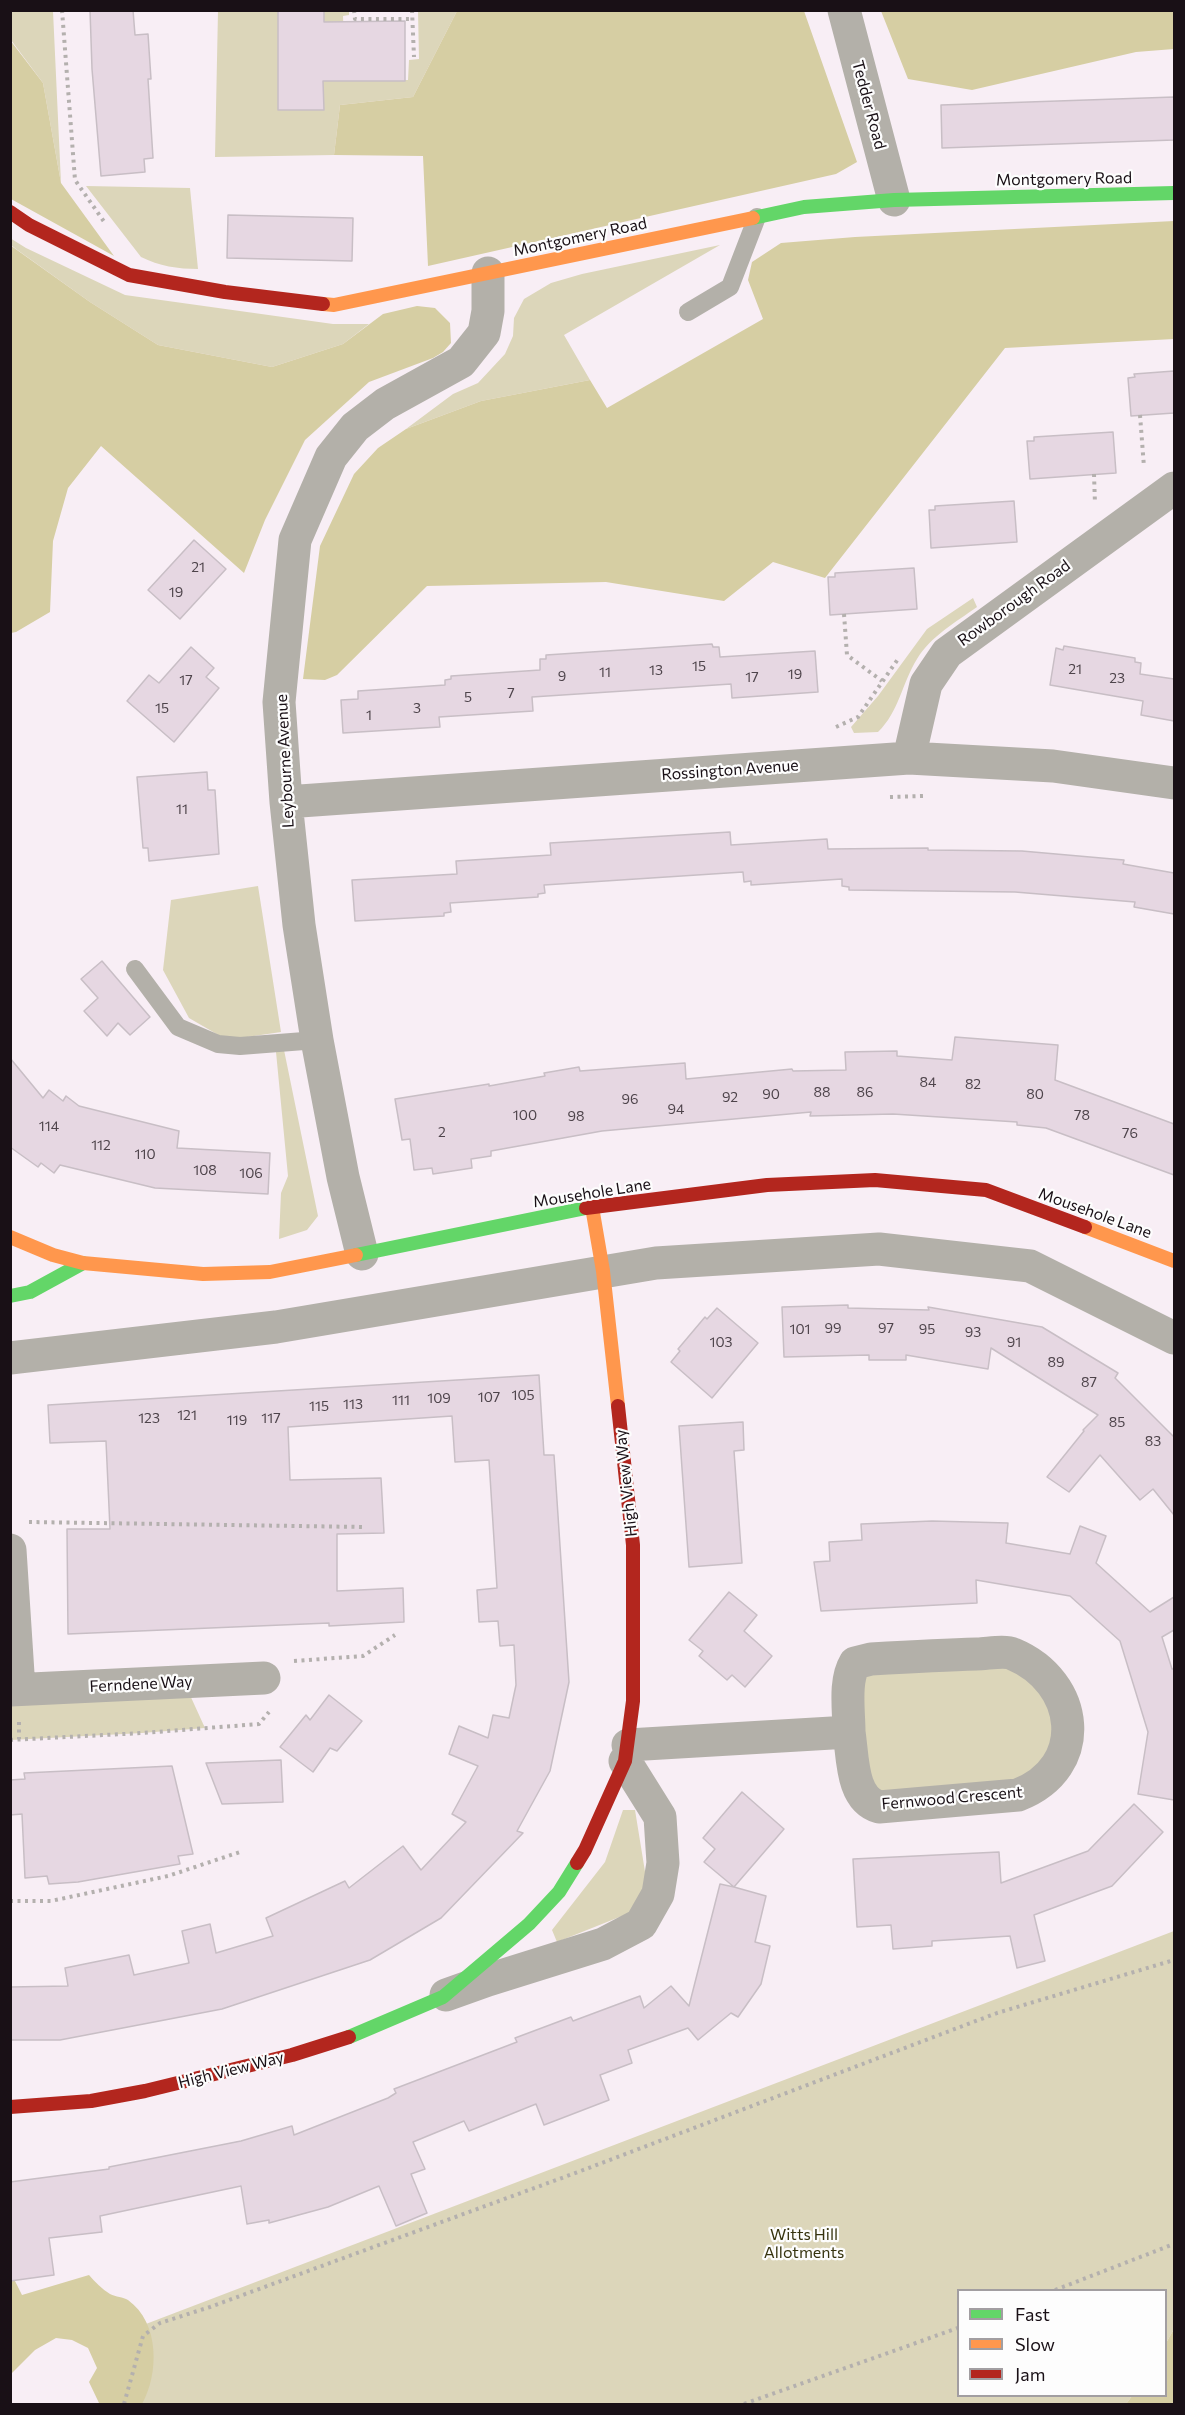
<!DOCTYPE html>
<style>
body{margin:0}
#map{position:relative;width:1185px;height:2415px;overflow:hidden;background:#f8eef5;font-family:Commissioner,sans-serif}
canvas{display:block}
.frame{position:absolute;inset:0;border:12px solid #191016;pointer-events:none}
.legend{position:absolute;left:957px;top:2289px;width:210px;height:108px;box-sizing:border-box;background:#fdfdfd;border:2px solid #a29ea1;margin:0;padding:8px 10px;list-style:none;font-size:18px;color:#191016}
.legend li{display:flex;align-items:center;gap:12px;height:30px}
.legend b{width:30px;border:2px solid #a29ea1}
</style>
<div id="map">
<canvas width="1185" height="2415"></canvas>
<div class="frame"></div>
<ul class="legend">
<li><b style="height:8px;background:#63d668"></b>Fast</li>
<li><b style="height:8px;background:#ff974d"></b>Slow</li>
<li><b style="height:8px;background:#b3261e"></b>Jam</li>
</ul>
</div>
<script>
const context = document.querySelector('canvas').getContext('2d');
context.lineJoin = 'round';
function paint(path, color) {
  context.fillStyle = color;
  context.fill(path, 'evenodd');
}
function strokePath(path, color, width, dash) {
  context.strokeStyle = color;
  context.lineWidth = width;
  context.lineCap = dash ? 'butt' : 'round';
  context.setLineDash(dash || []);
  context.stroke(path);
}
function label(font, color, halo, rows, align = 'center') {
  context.font = font + ' Commissioner,sans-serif';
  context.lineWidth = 4.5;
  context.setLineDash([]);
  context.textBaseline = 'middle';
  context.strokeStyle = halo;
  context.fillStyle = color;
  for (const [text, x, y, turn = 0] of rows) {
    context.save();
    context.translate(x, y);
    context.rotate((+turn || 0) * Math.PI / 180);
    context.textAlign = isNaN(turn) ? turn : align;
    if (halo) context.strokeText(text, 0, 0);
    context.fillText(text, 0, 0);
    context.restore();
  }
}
const green = new Path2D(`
 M11 11H53L61 183 43 83 11 40Z
 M218 11H278V110H323V61L345 81 408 80 409 60 419 59 418 11H457L413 97 340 105 334 155 215 157Z
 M324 11H349V15L343 16 344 44 324 45Z
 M86 186 190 188 198 269C178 269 159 266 141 257Z
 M10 238 26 248 125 295 333 324H369L343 344 272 367 158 345 90 302 16 249 11 245Z
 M720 245 564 335 590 380 481 401 406 429 453 394 478 383 505 354 513 336 514 318 524 299 551 283 582 274Z
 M973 598 977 607C956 622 931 636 917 659 902 683 899 712 878 732L854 733 851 727 878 696 927 629Z
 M258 886 281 1032 227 1040 189 1018 163 970 171 900Z
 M284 1050 318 1216 307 1230 279 1239 281 1193 288 1176 276 1052Z
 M1011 1653 1067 1714 1037 1788 871 1805 855 1663Z
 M184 1682 205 1728 142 1733 11 1740 10 1690Z
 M623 1810H635L647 1884 632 1912 557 1942 552 1930 605 1862Z
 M1174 1931V2329L1166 2343V2290H958V2396H1132L1126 2404H116L138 2327Z`);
const forest = new Path2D(`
 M804 11 857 162 836 174 428 266 423 156 334 155 340 105 413 97 457 11Z
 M881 11H1174V49L1136 52 972 90 908 79Z
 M10 40 43 83 61 183 114 256 11 199Z
 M1174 221V339L1005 348 825 578 773 562 724 601 606 582 427 586 337 675 325 680 303 679 320 546 354 474 378 448 406 429 481 401 590 380 607 408 763 319 748 280 752 262 781 243 855 237Z
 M10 245 90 302 158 345 272 367 343 344 383 314 417 306 435 308 450 323 451 343 443 352 433 358 369 382 305 440 265 520 244 573 101 446 68 488 53 541 50 612 16 632 11 633Z
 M89 2275C95 2282 102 2289 110 2294 116 2297 123 2297 128 2300 160 2323 159 2374 142 2404H102L99 2403 89 2382 97 2368 88 2348 72 2340 56 2338 35 2350 11 2374V2281H15L22 2295Z
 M1174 2329V2404H1126L1132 2396H1166V2343Z`);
const building = new Path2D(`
 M90 10H133L135 35 148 34 151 79H148L153 158 144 159 145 172 101 176 92 69Z
 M278 10H324V22L405 21V81H323L324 110H278Z
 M1174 97V140L942 148 941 105Z
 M228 215 353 218 352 261 227 258Z
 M1174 371V413L1131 416 1128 378 1135 377 1134 374Z
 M1113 432 1116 473 1030 479 1027 441H1034V437Z
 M1014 501 1017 542 931 548 929 510H935V506Z
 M194 540 226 569 180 619 148 590Z
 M914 568 917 609 830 615 828 577H835V573Z
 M712 644 713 647H719L720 657 815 651 818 692 732 698 731 684 532 697 533 711 439 717 440 727 343 733 341 700 358 699V691L445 685V680L451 679V676L540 670V659H546V655Z
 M1064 646 1135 658V662L1141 663 1140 674 1174 679V721L1141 715 1143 701 1050 685 1056 648 1063 650Z
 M191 647 214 668 206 677 219 688 174 742 127 701 149 675 159 683Z
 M207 772 208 790H215L219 854 149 861 148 848H143L137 777Z
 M730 832 731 845 827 839 828 849 928 848V850L1022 851 1124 860 1123 864 1174 873V914L1134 907 1135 902 1015 892 849 890V887L842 886V879L751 885V881L744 882 743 872 544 885 545 893 538 894V897L450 903 451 912 444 913V916L355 921 352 880 457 874 456 861 551 855 550 843Z
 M102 961 150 1017 130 1035 118 1023 107 1036 84 1011 98 998 81 979Z
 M955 1037 1058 1045 1055 1080 1174 1124V1175L1046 1128 1017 1125V1122L893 1114 810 1116 811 1112 602 1131 491 1151V1156L471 1159 472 1168 433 1174 432 1168 414 1170 410 1139 402 1140 395 1099 489 1084V1086L545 1076 544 1073 579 1067 580 1071 685 1063 686 1079 792 1069 793 1071 846 1070 845 1052 897 1051V1056L952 1060Z
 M10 1058 43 1098 49 1090 63 1101 66 1096 79 1106 179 1131 177 1148 270 1153 268 1194 155 1188 60 1165 54 1173 41 1163 38 1167 10 1147Z
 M848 1305V1308L929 1310 928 1307 1042 1327 1118 1373 1115 1378 1174 1437V1515L1153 1489 1140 1500 1100 1455 1069 1492 1047 1477 1084 1431 1083 1430 1098 1415 991 1348 988 1369 906 1355V1360H869V1355L784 1357 782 1307Z
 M717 1308 758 1343 712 1398 671 1362 680 1351 678 1349 705 1317 707 1319Z
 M539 1375 544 1455H554L569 1682 550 1771 517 1831 523 1833 441 1918 370 1960 222 2009 60 2040H10V1987L68 1986 65 1968 129 1955 134 1975 189 1963 182 1931 210 1924 216 1953 273 1936 266 1918 345 1881 349 1888 403 1846 421 1870 466 1822 452 1814 478 1766 449 1754 459 1726 488 1738 493 1715 509 1718 516 1685 514 1645 500 1646 498 1621 479 1622 477 1590 497 1588 489 1460 455 1462 452 1416 288 1427 290 1480 381 1478 384 1533 337 1534V1591L403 1588 404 1622 329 1626V1623L68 1634 67 1529H110L106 1441 50 1443 48 1405Z
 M743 1422 744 1450 734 1451 742 1563 689 1567 679 1426Z
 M932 1521 1008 1523 1006 1543 1070 1554 1080 1526 1106 1536 1096 1563 1150 1612 1174 1597V1630L1162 1637 1172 1669H1174V1800L1138 1794 1148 1732 1120 1641 1070 1596 976 1580 977 1603 821 1611 814 1562 830 1561 829 1542 862 1540 861 1524Z
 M729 1592 757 1615 744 1631 772 1656 745 1687 732 1675 727 1680 699 1656 703 1651 689 1640Z
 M329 1695 362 1721 337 1751 330 1748 313 1772 280 1747 306 1715 310 1720Z
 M281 1760 283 1802 222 1804 206 1763Z
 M172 1766 193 1854 178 1856 180 1864 78 1882 49 1884 47 1876 25 1878 22 1814 10 1815V1780L25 1779 24 1773Z
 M742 1792 784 1829 734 1887 766 1896 755 1942 770 1946 761 1984 738 2017 731 2013 698 2040 688 2028 628 2050 632 2063 600 2075 609 2100 544 2125 536 2104 469 2131 464 2121 413 2142 425 2169 411 2174 427 2213 396 2226 379 2186 328 2207 269 2223V2220L247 2224 241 2186 100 2216 102 2232 49 2238 54 2275 10 2281V2182L109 2169V2167L241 2141 292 2126 294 2135 388 2098 396 2093 394 2089 517 2042 515 2038 571 2017 573 2021 640 1996 644 2008 671 1986 689 2006 720 1884 734 1887 704 1862 715 1849 703 1838Z
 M1134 1804 1163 1832 1112 1886 1034 1915 1045 1961 1017 1968 1010 1936 932 1941V1946L893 1949 891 1925 857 1927 853 1859 999 1852 1001 1883 1088 1851Z`);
const path = new Path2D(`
 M62 10 75 180 105 223
 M354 10 355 19H413
 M412 10 414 57
 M1140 415 1144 467
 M1094 474 1095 504
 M844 614 847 655 882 681
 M836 727 858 717 898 659
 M890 797 924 796
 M29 1522 364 1527
 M294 1661 363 1656 395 1635
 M19 1722V1739
 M10 1740 142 1733 259 1724 269 1712
 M10 1901H51L168 1876 240 1852
 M1055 2290 1174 2244
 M124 2404 143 2336 160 2323 210 2307 578 2172 997 2013 1174 1960
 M744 2404 958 2328`);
const lane = new Path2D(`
 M688 312 730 287 757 217
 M135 969 178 1027 218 1044 240 1046 317 1040`);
const street = new Path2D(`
 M844 10 894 200
 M909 758 926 684 947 653 1174 488
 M286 802 909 758 1053 766 1174 783
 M362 1254 343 1177 317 1040 299 925 286 802 279 702 295 540 331 457 355 427 385 404 461 362 484 333 488 311V273
 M10 1358 276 1327 656 1263 879 1249 1030 1266 1174 1338
 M10 1550 19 1689
 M10 1690 264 1678
 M628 1745 849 1732C849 1711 844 1681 855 1663L871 1659C906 1657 942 1655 977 1654 987 1654 1004 1650 1013 1654 1080 1682 1090 1767 1018 1795L879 1807C851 1799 853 1757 849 1732
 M446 1995 488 1980 603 1944 641 1924 658 1894 663 1863 660 1817 625 1761`);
const fast = new Path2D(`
 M753 218 804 207 894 200 1174 193
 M356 1255 586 1208
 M10 1296 30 1292 83 1263
 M349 2037 443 1997 529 1924 559 1892 577 1863`);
const slow = new Path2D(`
 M323 304 334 305 753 218
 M592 1207 603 1271 618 1406
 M1085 1227 1174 1261
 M10 1237 53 1255 83 1263 203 1274 270 1272 356 1255`);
const jam = new Path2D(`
 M10 212 29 225 129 275 225 292 323 304
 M586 1208 767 1185 875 1180 986 1190 1085 1227
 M577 1863 585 1850 625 1761 633 1701V1545L618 1406
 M10 2107 91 2101 145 2091 292 2055 349 2037`);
const numberNames = [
 ["21",198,567],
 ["19",176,592],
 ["15",699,666],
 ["21",1075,669],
 ["13",656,670],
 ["11",605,672],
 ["19",795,674],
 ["9",562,676],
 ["17",752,677],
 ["23",1117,678],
 ["17",186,680],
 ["7",511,693],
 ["5",468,697],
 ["15",162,708],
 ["3",417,708],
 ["1",369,715],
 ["11",182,809],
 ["84",928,1082],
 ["82",973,1084],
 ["88",822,1092],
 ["86",865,1092],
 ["90",771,1094],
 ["80",1035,1094],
 ["92",730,1097],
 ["96",630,1099],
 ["94",676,1109],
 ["100",525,1115],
 ["78",1082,1115],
 ["98",576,1116],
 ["114",49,1126],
 ["2",442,1132],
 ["76",1130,1133],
 ["112",101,1145],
 ["110",145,1154],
 ["108",205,1170],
 ["106",251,1173],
 ["99",833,1328],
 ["97",886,1328],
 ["101",800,1329],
 ["95",927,1329],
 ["93",973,1332],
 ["103",721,1342],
 ["91",1014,1342],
 ["89",1056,1362],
 ["87",1089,1382],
 ["105",523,1395],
 ["107",489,1397],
 ["109",439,1398],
 ["111",401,1400],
 ["113",353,1404],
 ["115",319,1406],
 ["121",187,1415],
 ["123",149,1418],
 ["117",271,1418],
 ["119",237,1420],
 ["85",1117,1422],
 ["83",1153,1441]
];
const streetNames = [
 ["Tedder Road",869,105,75],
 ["Montgomery Road",1064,179,-1],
 ["Montgomery Road",580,237,-12],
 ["Rowborough Road",1014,603,-36],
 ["Leybourne Avenue",285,761,-93],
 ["Rossington Avenue",730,770,-4],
 ["Mousehole Lane",592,1193,-9],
 ["Mousehole Lane",1095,1213,20],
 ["High View Way",626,1483,-96],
 ["Ferndene Way",141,1684,-3],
 ["Fernwood Crescent",952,1798,-5],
 ["High View Way",231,2070,-14]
];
const parkNames = [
 ["Witts Hill",804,2235],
 ["Allotments",804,2253]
];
paint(green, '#dcd6ba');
paint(forest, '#d6cea3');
paint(building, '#e6d7e2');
strokePath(building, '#c8bec5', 1.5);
strokePath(path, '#b4b0ae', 4, [3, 4.5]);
strokePath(lane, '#b3b0a9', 18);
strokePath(street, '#b3b0a9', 33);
strokePath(fast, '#63d668', 14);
strokePath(slow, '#ff974d', 14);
strokePath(jam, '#b3261e', 14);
label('14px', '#4e444b', null, numberNames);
label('16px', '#191016', '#fdfdfd', streetNames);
label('16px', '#36330e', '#fdfdfd', parkNames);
</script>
